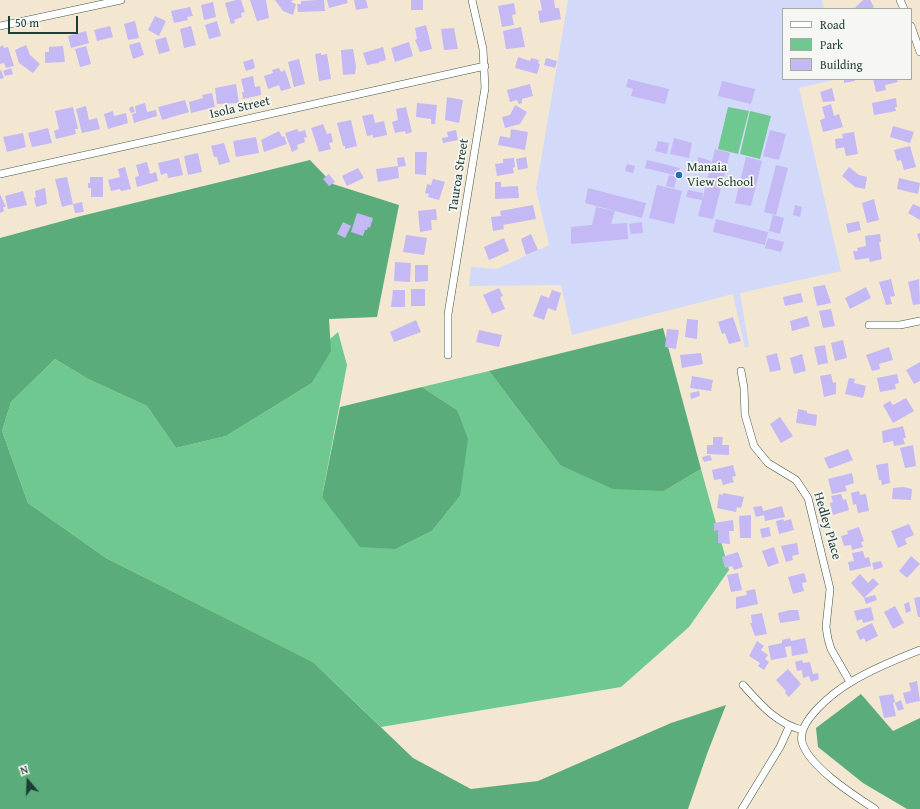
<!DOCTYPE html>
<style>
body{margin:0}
#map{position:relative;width:920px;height:809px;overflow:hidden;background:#f3e7d2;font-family:"Gentium Book Plus",serif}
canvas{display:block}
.legend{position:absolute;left:782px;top:8px;width:130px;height:72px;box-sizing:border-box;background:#f6f6f2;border:1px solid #a0aca6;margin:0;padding:5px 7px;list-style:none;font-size:12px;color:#1f3d34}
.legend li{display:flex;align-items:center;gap:8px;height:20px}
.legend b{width:20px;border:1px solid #a0aca6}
.north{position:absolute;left:8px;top:761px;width:40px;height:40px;-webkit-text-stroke:3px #f6f6f2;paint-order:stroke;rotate:341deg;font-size:11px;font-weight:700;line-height:16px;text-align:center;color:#1f3d34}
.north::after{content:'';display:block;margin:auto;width:14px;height:18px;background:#1f3d34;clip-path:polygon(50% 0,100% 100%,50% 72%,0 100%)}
.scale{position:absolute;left:8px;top:16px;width:70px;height:18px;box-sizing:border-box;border:2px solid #1f3d34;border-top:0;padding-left:5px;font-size:12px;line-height:14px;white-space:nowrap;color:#1f3d34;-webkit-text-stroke:3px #f6f6f2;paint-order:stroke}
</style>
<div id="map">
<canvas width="920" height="809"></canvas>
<ul class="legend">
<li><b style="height:5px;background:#fff"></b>Road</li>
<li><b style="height:11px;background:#6ec890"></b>Park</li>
<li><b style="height:11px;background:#c4b8f5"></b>Building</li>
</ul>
<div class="north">N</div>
<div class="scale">50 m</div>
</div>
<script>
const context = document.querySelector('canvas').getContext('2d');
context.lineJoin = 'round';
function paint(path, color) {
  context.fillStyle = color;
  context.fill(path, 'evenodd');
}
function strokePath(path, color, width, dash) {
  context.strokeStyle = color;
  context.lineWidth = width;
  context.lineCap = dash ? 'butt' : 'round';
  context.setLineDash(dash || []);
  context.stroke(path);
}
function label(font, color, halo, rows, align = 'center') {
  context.font = font + ' "Gentium Book Plus",serif';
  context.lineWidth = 3.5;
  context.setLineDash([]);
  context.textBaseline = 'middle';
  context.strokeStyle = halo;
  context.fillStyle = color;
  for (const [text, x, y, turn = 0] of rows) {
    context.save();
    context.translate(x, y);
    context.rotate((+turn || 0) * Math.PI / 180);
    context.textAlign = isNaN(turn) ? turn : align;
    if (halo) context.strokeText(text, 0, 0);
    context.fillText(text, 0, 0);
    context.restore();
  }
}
const built = new Path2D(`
 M568 0H822L824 9H783V79H838L799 88 841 271 740 293 749 347 745 348 733 294 572 335 561 285 469 286 471 267 497 269 549 245 536 189Z`);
const green = new Path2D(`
 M728 107 749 111 738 154 718 149Z
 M750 111 771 116 760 159 740 154Z
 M338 332 347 365 322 497 396 549 432 531 460 496 457 410 422 387 489 371 560 465 664 491 701 469 729 570 689 627 621 687 381 727 313 662 106 558 28 503 2 431 11 402 55 359 88 379 147 406 176 448 226 436 312 383 330 351V339Z`);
const forest = new Path2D(`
 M310 160 333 184 399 205 377 317 329 319 331 351 312 383 226 436 176 448 147 406 88 379 55 359 11 402 2 431 28 503 106 558 313 662 413 758 471 789 538 781 671 723 726 705 707 754 688 809H0V238L81 216Z
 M663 328 701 469 664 491 613 489 560 465 489 371Z
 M422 387 457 410 468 439 460 496 432 531 396 549 360 547 322 497 340 407Z
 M861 694 893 731 920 718V809H907L863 783 818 747 816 728Z`);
const building = new Path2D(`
 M236 0H241L245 12 241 13 242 17 234 20 235 23 231 24 225 3Z
 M250 0H266L269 18 257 21Z
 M275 0H293L291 2 296 4 293 15 283 11Z
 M318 0H324L325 11 298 12 297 4H301V1Z
 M327 0H347L348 3 329 8Z
 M354 0H366L368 8 356 10Z
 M411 0H423V10H411Z
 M540 0H554L555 8H559L561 19 540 23 538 11 542 10Z
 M863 0H870L874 7 870 9H854Z
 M213 2 216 17 204 20 201 5Z
 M514 3 516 14 512 15 514 25 502 27 498 6Z
 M190 7 193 16 187 17 188 20 174 23 171 11Z
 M155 16 166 21 159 36 148 30Z
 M135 21 139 38 128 40 124 24Z
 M217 21 221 36 209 39 205 25Z
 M426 25 432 49 420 52 415 40 417 39 415 28Z
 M110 26 113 37 97 41 94 30Z
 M191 26 196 45 184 48 180 29Z
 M521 27 525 47 506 49 503 31Z
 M454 28 458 49 444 50 441 29Z
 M86 31 89 43 71 48 68 36Z
 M166 37 170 51 159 54 155 40Z
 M140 42 144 55 133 59 129 45Z
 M409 42 413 56 395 62 391 48Z
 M3 45 4 48 8 47 14 66 6 68 4 63 0 64V47Z
 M26 45 30 55 40 64 33 73 19 63 15 50Z
 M63 46 65 62 45 63V52H49V47Z
 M86 46 91 64 80 67 75 49Z
 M383 47 386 60 379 62V63L367 65 363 53Z
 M353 49 356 66 355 74 343 75 341 50Z
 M321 53V55L327 54 331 79 319 81 315 54Z
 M518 57 530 61 531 58 539 60 538 63 540 64 537 74 515 68Z
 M546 58 557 61 555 68 544 65Z
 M253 59 255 68 246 71 243 62Z
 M299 59 305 84 294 87 288 62Z
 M11 68 13 74 5 76 3 71Z
 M279 68 281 72 285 70 291 88 281 91 279 85 268 89 264 76 273 73 272 70Z
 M1 70 4 78 0 79V71Z
 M253 76 255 87 260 86 261 95 243 99 242 92H244L241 79Z
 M628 79 669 89 665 104 631 96 633 89 626 87Z
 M844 79H854L855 81 844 83Z
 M873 79H897L898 82 885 85 886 90 876 92Z
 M722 81 755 89 751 104 718 96Z
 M236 84 239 103 217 104 215 88Z
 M530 84 533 96 522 99V103L519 104 517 100 510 102 507 90Z
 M832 88 835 101 823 102 820 92Z
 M212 93 215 107 191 113 189 102 203 98 202 95Z
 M447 97 463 100 459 123 445 120Z
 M896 98 897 107H895L896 111 874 115 872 103Z
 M185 100 189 112 162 120 158 107Z
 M145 103 147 112 156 110 157 116 134 123 132 114 136 113 135 106Z
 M417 103 437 105 435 124H431V119L416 117Z
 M831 104 834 116 839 114 843 127 823 132 820 120 825 118 822 107Z
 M515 105 527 112 520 124 505 128 502 117 510 115Z
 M86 106 89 120 97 118 100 129 82 133 76 109Z
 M133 106 135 112 131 113 129 108Z
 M73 107 78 129H75L76 134 56 139 54 131 59 129 55 111Z
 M406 107 412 132 406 134 405 131 395 133 392 122 398 120 396 109Z
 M113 111 114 116 126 113 128 123 108 129 104 114Z
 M373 114 375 123 384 121 387 135 373 138V135L367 136 362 116Z
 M351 120 357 146 345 149V146H343L337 123Z
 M323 124 327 134 331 133 333 142 329 143 331 149 319 152 311 128Z
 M893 126 914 132 910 143 890 137Z
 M48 128 52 143 32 147 28 133Z
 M297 129 299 132 305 130 307 137 304 138 305 142 297 145 298 149 292 152 285 133Z
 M511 129 528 132 525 150 498 145 500 136 510 138Z
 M456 130 458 140 443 143 442 138 448 137 447 132Z
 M770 130 786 134 779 160 763 156Z
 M279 131 282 137 284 136 287 144 264 152 261 140Z
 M854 132 858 154 846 156 844 147 836 149 835 139 843 138 842 134Z
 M23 133 26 147 7 152 3 137Z
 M256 137 259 153 236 157 233 141Z
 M674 138 692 143 689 158 670 154Z
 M658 141 669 143 667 154 655 151Z
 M224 143 230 162 219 165 217 157H214L211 146Z
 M910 146 916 167 904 170 901 160 897 161 894 150Z
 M715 149 730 153 713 219 698 216Z
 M415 152H427L426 175 415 174Z
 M198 153 202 172 188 175 184 156Z
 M404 157 406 166 398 167 399 178 378 182 376 169 398 166 397 158Z
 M526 157 528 168 518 170 516 159Z
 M698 157 711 161 709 168 697 165Z
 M746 157 762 161 751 206 735 203Z
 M179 158 183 175 168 178 167 173 161 175 158 163Z
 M514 158 515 167 513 168 514 173 497 176 495 164 503 163V159Z
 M647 160 680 168 678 176 645 168Z
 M147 162 150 174 156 172 158 181 137 187 135 177 139 176 136 165Z
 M627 164 635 166 633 173 625 171Z
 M776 165 788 168 776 215 764 212Z
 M125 167 131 189 121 191 120 189 111 191 108 180 120 177 118 169Z
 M849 167 859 175 867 177 865 189 855 187 842 176Z
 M358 168 364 178 347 186 342 176Z
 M329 174 335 182 329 186 323 179Z
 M669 175 677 177 674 188 666 186Z
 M67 177 73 204 62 207 55 179Z
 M90 177H103V197H91V188H88V183H90Z
 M899 178 920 183 918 194 897 189Z
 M433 179 445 182 439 200 428 197 429 194 425 193 427 184 431 185Z
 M495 182H501V187L518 186 519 198 495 199Z
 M657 185 682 191 674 224 649 218Z
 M45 188 47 204 36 207 34 198 36 197 35 191Z
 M588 188 646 203 642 218 585 203Z
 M688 190 703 193 702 200 686 197Z
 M23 191 27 205 8 209 5 196Z
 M0 194 6 207H3L4 211 0 213Z
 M874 199 879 220 867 223 862 203Z
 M82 202 84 212 75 213 73 204Z
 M913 204 920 207V220L908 213Z
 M533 205 536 219 503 225 504 229 493 231 491 217 501 216 500 211Z
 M795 205 802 207 800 217 793 215Z
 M596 207 615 211 611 224 627 223 628 239 571 244V227L592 225Z
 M436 209 437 220H431L432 230 420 232 418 211Z
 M357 213 373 218 370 228 368 227 367 230H365L363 236 351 232Z
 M773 215 784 218 780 234 769 231Z
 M716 219 768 232 765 245 713 232Z
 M859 221 861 230 848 233 846 224Z
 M343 222 351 226 345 238 337 234Z
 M642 222 643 233 631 234 629 224Z
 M920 233V243L917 234Z
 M531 234 538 250 526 255 521 239Z
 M880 234 881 242H879L882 259 870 262 869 258 855 260 853 251H858L857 248 866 246 865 236Z
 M406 235 427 238 424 255 403 252Z
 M504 238 509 251 489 260 484 247Z
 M768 238 784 242 781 252 765 248Z
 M395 262 411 263 410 282 394 281Z
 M415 265H428V281L415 282Z
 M891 279 895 296 890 297 892 304 886 305 879 282Z
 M919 279 920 304 913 305 908 282Z
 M825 285 831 303 817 306 813 287Z
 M866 287 871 298 850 309 845 298Z
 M499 288 503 296 500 297 505 309 492 314 483 295Z
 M411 289H425V306H411Z
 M393 290H405V307H391Z
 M552 290 561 293 556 311 548 308 544 320 533 316 541 295 549 298Z
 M801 293 803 302 785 306 783 297Z
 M831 309 835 326 823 328 819 311Z
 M807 316 810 326 792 331 790 321Z
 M733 317 741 341 729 344 725 333 722 334 718 322Z
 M687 319 698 320 697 339 685 337Z
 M416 320 421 332 394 342 390 332Z
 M667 329 679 330 676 349 665 347Z
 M479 330 502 335 499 347 476 342Z
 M843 340 847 358 835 361 831 343Z
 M825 345 828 363 818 365 814 347Z
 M889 347 893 360 879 364 880 369 872 371 866 355Z
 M701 353 703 364 682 368 680 355Z
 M777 353 781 370 770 372 766 356Z
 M802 354 806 371 794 374 790 358Z
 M920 362V381L914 384 906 370Z
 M831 374 833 383 836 382V394L824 397 820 376Z
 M897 374 899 383 895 384 896 389 880 392 877 378Z
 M692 376 713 380 711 391 690 388Z
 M849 378 855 379 854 383 866 386 863 398 845 394Z
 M699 391 700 396 691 399 690 393Z
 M906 398 914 411 893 423 883 405 890 401 893 405Z
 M798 409 807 411V413L817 415 816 426 796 423Z
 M780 417 793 436 781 443 770 424Z
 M903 426 906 438H903L905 444 894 446 893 441 883 443 882 431Z
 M713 437H723L722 445H729V455L707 454V445H713Z
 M913 445 916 466 905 468 900 448Z
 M848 449 853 460 829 469 824 458Z
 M710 455 712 460 704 462 702 457Z
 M888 463 890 483 882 485 881 480H879L876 465Z
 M733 465 736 476 732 477 734 482 723 485 721 479 714 480 712 470Z
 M852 473 854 483 845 486 847 491 832 494 828 479Z
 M903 487 912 489 911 500 892 499 893 488Z
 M859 491 860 495 866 494 869 511 858 513 856 504 853 505 851 493Z
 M723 493 744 497 741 508 737 507 736 512 717 508 719 494 723 495Z
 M841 494 843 500 846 499 849 510 833 515 830 503 833 502 831 496Z
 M762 506 763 511 782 506 785 517 765 521 764 515 756 517 753 507Z
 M751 515V538H740L739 516Z
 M783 519 784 521 791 519 794 530 779 534 776 521Z
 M733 520 734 531H729L730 544 718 543V530L714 531V523Z
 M909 524 914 535 905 539 907 544 898 548 891 531Z
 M769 527 771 536 762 538 760 529Z
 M859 527 864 541 861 542 863 547 852 550 851 545 844 546 841 536 848 534 847 531Z
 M797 543 799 554 792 556 793 560 786 562 781 546Z
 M774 547 779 563 768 567 762 551Z
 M863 551 865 558 869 557 871 566 850 571 848 562 854 561 852 553Z
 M738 552 743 567 734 570 732 566 725 568 722 557Z
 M911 556 920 564 907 578 899 571Z
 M881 561 883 567 874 570 872 563Z
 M738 573 742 590 731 592 727 575Z
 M804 573 807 582 802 583 804 591 793 594 788 577Z
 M860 574 868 583 873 578 879 584 864 598 851 583Z
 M755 589 758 604 736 609V597L747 595 746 591Z
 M875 595 877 600 866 604 864 598Z
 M920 597V617H918L914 598Z
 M909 602 911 611 906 613 904 604Z
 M895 606 904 623 893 629 884 612Z
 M871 607 874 620 863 623 862 619 857 621 854 611Z
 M790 610H798L800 620 780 623 778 613Z
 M762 613 767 634 755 636 750 623H752L751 615Z
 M872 623 878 636 866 642 864 638 860 640 856 631Z
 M790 638 791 641 805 638 808 653 792 656 791 646 785 647 787 657 771 660 768 646 782 643V640Z
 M757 641 764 646 761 650 768 655 765 659 769 662 764 670 758 666 760 663 749 656Z
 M802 660 803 663 810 662 813 674 818 673 819 679 811 682 809 676 803 678 802 670 797 671 795 662Z
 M788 669 801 684 789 697 785 693 786 691 776 680Z
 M917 681 920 701 906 704 903 693 911 691 909 683Z
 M893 694 895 702 893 703 896 716 884 718 879 696Z
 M901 700 904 709 898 711 895 703Z`);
const street = new Path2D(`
 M900 0 904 9
 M0 26 121 0
 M911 26 920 52
 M0 174 485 66
 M869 325H900L920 321
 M448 355V314L485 88 483 49 472 0
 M741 371 744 388 745 415 754 446 768 463 796 480 808 498 830 589 826 627 828 639 831 649 850 682
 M743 685C761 705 776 723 802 730
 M742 809 780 747 789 727
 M875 809C855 796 809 767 802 742 797 721 834 692 851 682 872 669 897 659 920 650`);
const markers = [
 [679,175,4,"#1f6fb2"]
];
const streetNames = [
 ["Isola Street",240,108,-13],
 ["Tauroa Street",459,175,-81],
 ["Hedley Place",827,526,74]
];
const poiNames = [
 ["Manaia",687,168],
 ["View School",687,183]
];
paint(built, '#d3d9f9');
paint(green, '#6ec890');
paint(forest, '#5aac7a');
paint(building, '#c4b8f5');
strokePath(street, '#3f564c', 8);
strokePath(street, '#fff', 7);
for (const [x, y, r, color] of markers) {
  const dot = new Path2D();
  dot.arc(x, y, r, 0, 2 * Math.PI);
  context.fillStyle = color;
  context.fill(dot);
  strokePath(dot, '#f6f6f2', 1.5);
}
label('13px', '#1f3d34', '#f6f6f2', streetNames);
label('13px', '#1f3d34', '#f6f6f2', poiNames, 'left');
</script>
